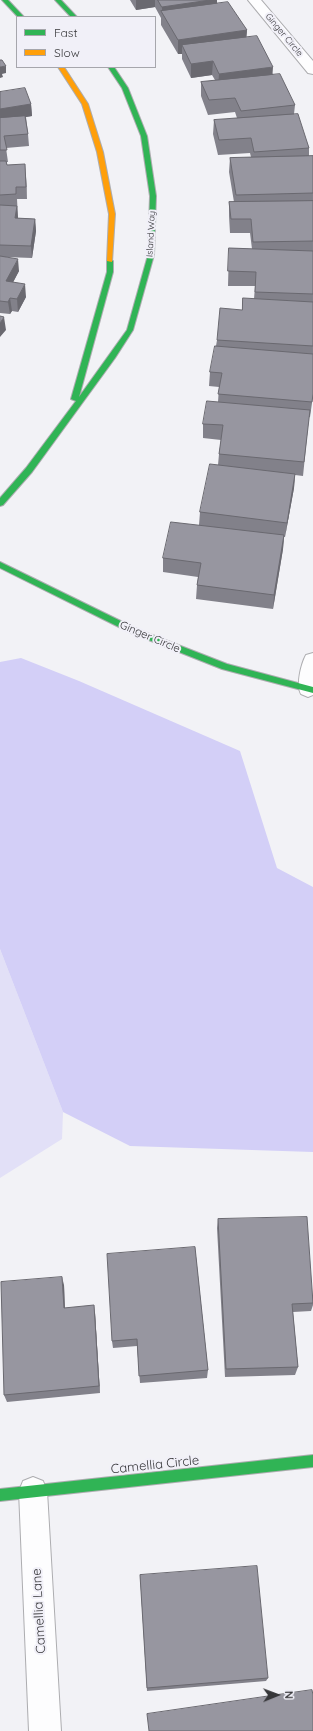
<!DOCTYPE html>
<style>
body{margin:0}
#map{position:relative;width:313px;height:1731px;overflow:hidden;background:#f2f2f6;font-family:Quicksand,sans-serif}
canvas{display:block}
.legend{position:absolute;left:16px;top:16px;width:140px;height:52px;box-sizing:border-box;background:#f1f0f8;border:1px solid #a6a6ac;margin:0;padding:5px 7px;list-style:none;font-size:12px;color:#363639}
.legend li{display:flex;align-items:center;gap:8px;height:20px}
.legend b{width:20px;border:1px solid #a6a6ac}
.north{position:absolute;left:257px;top:1675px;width:40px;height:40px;-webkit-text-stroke:3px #f1f0f8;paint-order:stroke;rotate:89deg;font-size:11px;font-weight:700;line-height:16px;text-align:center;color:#363639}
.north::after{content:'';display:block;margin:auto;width:14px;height:18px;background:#363639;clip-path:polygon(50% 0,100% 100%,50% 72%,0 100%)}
</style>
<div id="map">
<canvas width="313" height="1731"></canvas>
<ul class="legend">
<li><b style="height:5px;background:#30b455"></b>Fast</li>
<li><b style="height:5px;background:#ff9f0a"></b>Slow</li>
</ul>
<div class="north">N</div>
</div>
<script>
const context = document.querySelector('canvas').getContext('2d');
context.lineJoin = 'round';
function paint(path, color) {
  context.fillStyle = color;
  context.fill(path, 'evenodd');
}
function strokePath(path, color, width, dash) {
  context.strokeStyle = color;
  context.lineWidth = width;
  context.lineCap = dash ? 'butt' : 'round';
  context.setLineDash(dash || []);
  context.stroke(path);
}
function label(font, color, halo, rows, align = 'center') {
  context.font = font + ' Quicksand,sans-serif';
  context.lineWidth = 4;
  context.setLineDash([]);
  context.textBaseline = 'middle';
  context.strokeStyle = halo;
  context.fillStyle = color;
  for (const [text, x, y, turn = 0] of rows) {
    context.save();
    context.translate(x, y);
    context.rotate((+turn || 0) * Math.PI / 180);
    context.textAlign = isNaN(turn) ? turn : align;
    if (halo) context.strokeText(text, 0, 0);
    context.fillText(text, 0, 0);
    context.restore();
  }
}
const green = new Path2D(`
 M0 949 63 1112 62 1139 0 1178Z`);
const water = new Path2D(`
 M21 658 79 681 240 751 277 868 313 887V1152L130 1146 63 1112 0 949V662Z`);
const street = new Path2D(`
 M248 0H261L313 61V74L308 73Z
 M313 653V695L308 697 301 694C296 685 301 664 306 655Z
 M33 1477 43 1481 47 1491 61 1731H29L19 1491 23 1481Z`);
const fast = new Path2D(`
 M2 0H8L24 17H18Z
 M55 0H61L77 17H71Z
 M108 67H114L128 88 147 136 156 196 154 255 133 330 115 358 32 472 3 505 0 506V498L26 468 76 401 71 399 107 272V261L110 259 113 261V272L79 397 127 330 148 255 150 196 141 136 122 88Z
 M0 562 137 629 227 664 313 687V693L222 669 131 633 0 568Z
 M313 1455V1467L0 1501V1489Z`);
const slow = new Path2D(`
 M58 67H64L88 104 103 152 115 214 112 262 107 261 109 214 97 152 82 104Z`);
const wall = new Path2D(`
 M130 0H217V3L247 30 246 37 295 105 294 114 309 148V156H313V396L310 417H309L303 476 295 475 294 488 285 537H284L283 549 273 609 196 599 197 585 198 577 163 572V558L199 525 200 512 218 465 219 454 221 440 203 438V424L218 402 219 387 209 386 210 372 216 346 217 340 242 310 254 299 255 286H228L229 248 252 249 250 233H230L229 216V202H234L229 172 230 158 251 157 250 153 218 155 213 134 214 120 237 118 235 112 208 115 201 96V82L215 80 212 75 191 78 182 59V54H178L161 25V18L155 7 136 10Z
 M0 92 31 104 32 116 26 117 28 134 29 146 6 148 8 162H7V165L26 177 27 199H17L18 218 35 219 36 231 32 258 5 257 19 271 13 282 26 297 18 312 12 311 10 314 0 313Z
 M218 1219 313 1297V1305L311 1311 293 1312 298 1367 295 1375 225 1377 217 1228Z
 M195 1247 208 1370 207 1378 140 1383 137 1346 113 1348 112 1341Z
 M64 1285 65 1308 95 1313 100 1393 7 1402 4 1395Z
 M140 1575 268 1678 266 1681 147 1691Z`);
const shadedWall = new Path2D(`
 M136 0H155V7L136 10Z
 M210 0H217V11L162 12V7Z
 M247 30 246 44 182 45V54H178V40Z
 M213 61 212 75 191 78V64Z
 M6 66V73L2 74 3 77 0 78V67Z
 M273 67 272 81 218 88 219 74Z
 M31 104 32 116 0 121V109Z
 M25 164 26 177 27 199 26 187Z
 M17 206 18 218 16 231 15 218Z
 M35 219 36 231 32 258 31 246Z
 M18 259 19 271 7 294 6 281Z
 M25 284 26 297 18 312 17 299Z
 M10 298 12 311 10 314 8 302Z
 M4 317 6 330 0 337V323Z
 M295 474 294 488 285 537 287 523Z
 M284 535 283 549 273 609 274 595Z
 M62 1277 64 1285 65 1316 64 1308Z
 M94 1305 95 1313 100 1393 99 1386Z`);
const building = new Path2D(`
 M158 0H210L162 7Z
 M228 2 247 30 178 40 161 11Z
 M257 36 273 67 219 74 213 61 191 64 182 45Z
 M0 60H2L6 66 0 67Z
 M280 74 295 105 241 111 235 98 209 100 201 82Z
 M25 88 31 104 0 109V92Z
 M298 114 309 148 254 152 251 138 219 140 214 120Z
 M25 116 28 134 4 136 7 150H0V118Z
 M313 156V193L236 195 230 158Z
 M0 161H6L7 165 25 164 26 187H16V194L0 195Z
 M313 201V241L253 242 251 219H231L229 202Z
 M0 205 17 206 15 218 35 219 31 246 0 245Z
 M229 248 313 251V294L255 292 256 272 228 271Z
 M0 256 18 259 6 281 25 284 17 299 10 298 8 302 0 301Z
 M243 298 313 302V346L217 340 220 308 242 310Z
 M0 316 4 317 0 323Z
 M215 346 313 354V394L312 402 218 394 222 373 210 372Z
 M207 401 310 410 304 462 219 454 223 425 203 424Z
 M210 464 295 474 287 523 200 512Z
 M171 522 284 535 274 595 197 585 201 563 163 558Z
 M307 1217 313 1303 292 1304 298 1367 226 1369 218 1219Z
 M195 1247 208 1370 139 1376 137 1339 112 1341 107 1254Z
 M62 1277 64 1308 94 1305 99 1386 4 1395 1 1282Z
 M257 1566 268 1678 147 1688 140 1575Z
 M312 1690 313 1695V1731H149L147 1714Z`);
const farStreetnames = [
 ["Ginger Circle",284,35,50],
 ["Island Way",151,234,-87]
];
const streetNames = [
 ["Ginger Circle",150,637,23]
];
const nearStreetnames = [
 ["Camellia Circle",155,1465,-6],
 ["Camellia Lane",39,1611,-93]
];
paint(green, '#e2e0f7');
paint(water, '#d3cff7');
strokePath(street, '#adadb0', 2);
strokePath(fast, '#adadb0', 2);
strokePath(slow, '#adadb0', 2);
paint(street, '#fdfdfe');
paint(fast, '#30b455');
paint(slow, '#ff9f0a');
paint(wall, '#82818a');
paint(shadedWall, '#6a6970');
paint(building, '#9796a0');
strokePath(building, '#6a6970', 1);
label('9px', '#363639', '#f1f0f8', farStreetnames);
label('11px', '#363639', '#f1f0f8', streetNames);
label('13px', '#363639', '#f1f0f8', nearStreetnames);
</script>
